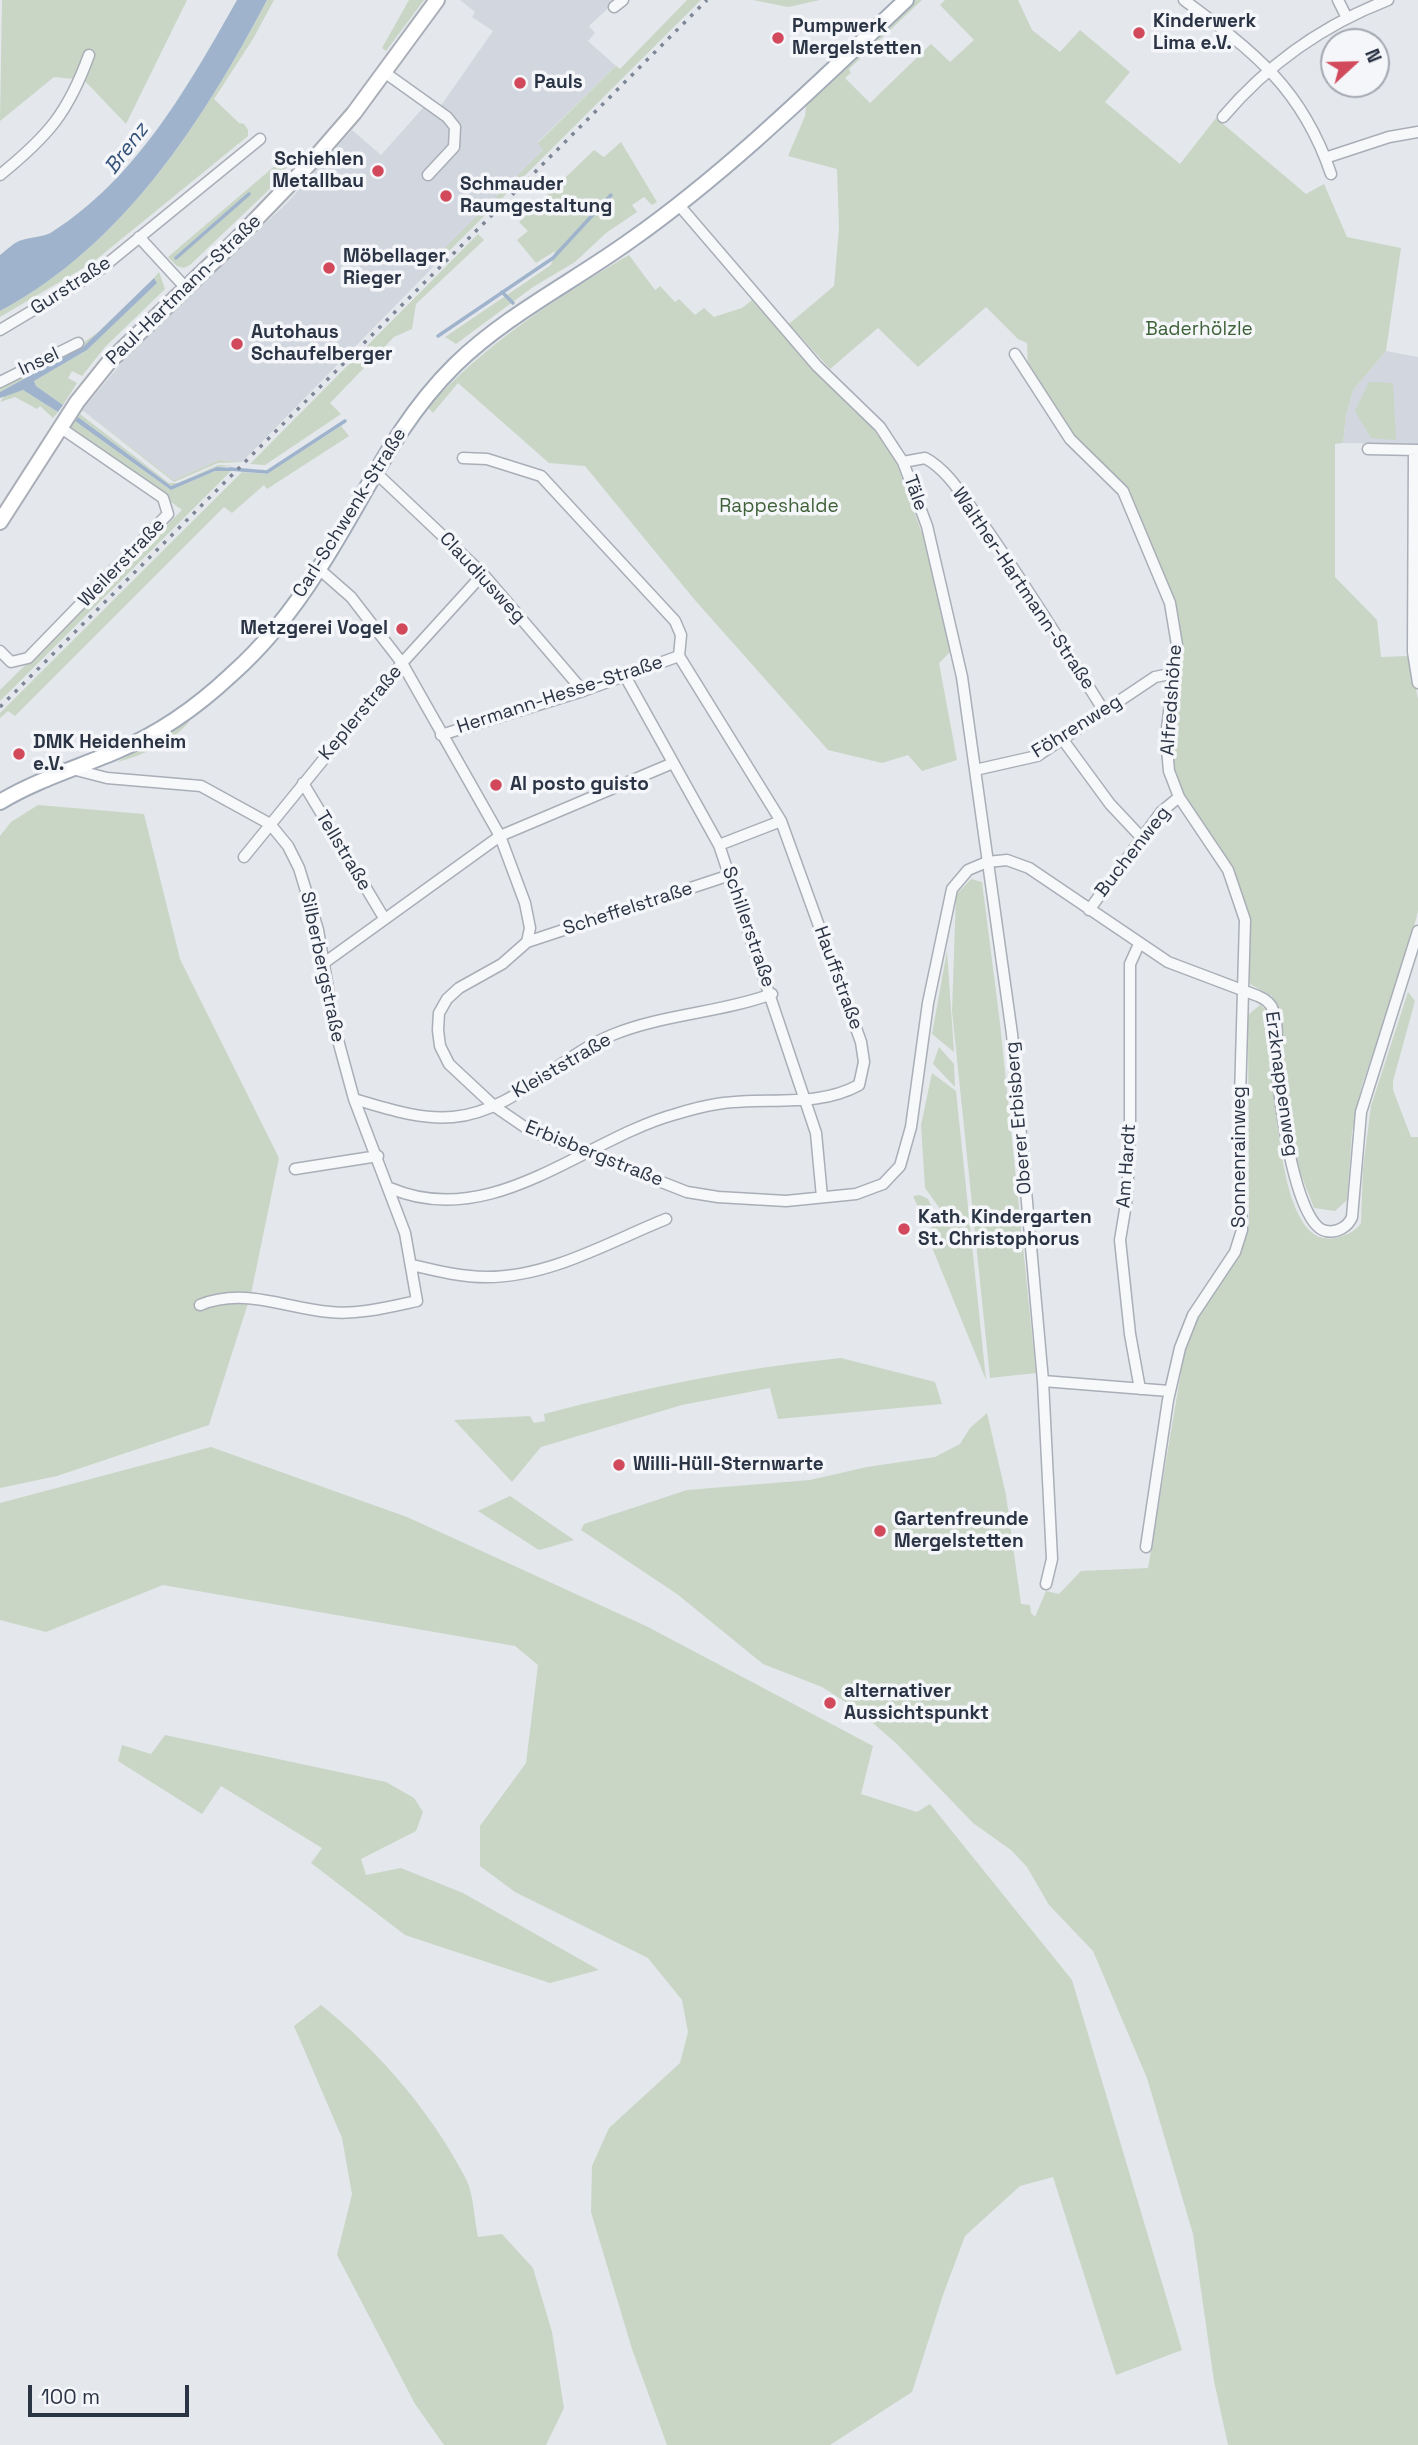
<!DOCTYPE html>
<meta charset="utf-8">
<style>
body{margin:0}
#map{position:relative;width:1418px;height:2445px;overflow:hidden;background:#e4e7ec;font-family:"Space Grotesk",sans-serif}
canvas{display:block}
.north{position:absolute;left:1320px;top:28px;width:70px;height:70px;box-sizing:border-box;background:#f4f6f9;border:2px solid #a4a8b1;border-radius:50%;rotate:68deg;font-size:19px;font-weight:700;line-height:28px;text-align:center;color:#2b3445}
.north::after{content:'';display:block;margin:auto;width:24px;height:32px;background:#d1495b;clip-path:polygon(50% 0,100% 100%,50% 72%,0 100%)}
.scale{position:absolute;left:28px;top:2385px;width:161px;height:32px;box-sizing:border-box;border:4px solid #2b3445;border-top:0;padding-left:9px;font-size:21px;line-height:24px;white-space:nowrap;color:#2b3445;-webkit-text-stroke:5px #f4f6f9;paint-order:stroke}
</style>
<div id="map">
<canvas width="1418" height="2445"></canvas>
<div class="north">N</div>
<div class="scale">100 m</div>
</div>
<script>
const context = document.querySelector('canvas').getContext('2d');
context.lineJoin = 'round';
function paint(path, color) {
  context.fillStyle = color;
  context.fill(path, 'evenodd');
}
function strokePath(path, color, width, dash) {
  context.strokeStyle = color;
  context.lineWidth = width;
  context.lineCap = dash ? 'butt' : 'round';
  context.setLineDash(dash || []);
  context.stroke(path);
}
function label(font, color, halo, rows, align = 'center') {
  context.font = font + ' "Space Grotesk",sans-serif';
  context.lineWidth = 7;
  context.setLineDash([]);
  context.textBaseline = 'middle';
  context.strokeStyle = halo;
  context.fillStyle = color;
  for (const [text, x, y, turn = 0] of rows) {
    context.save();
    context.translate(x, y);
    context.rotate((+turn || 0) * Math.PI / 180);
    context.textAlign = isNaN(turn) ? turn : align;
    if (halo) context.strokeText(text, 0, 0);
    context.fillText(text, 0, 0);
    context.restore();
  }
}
const built = new Path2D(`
 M460 0H617L589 26 595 33 588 41 616 66 538 142 544 149 437 257 440 260 242 462 219 460 174 480 82 410 141 340 287 203 352 130 381 155 430 100 440 107 493 31 472 17 475 12Z
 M1386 351 1418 357V444L1343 443 1346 416 1353 390Z`);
const green = new Path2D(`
 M2 0H187L126 124 84 80 54 77 0 121Z
 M267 0H274L253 39 214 99 239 123 244 124 248 130V136L92 263 0 317V311C124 245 203 121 267 0Z
 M409 0H424L386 51 382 48Z
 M687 0H701L440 260 436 257 543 150 538 143 616 66 620 69Z
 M753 0H820L788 7Z
 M916 0H922L849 69 851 73 845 78 870 103 931 44 950 62 974 40 940 5 945 0H1018L1032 30 1060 52 1080 30 1130 72 1105 102 1180 164 1216 118 1306 194 1324 184 1347 237 1401 248 1386 351 1353 390 1346 416 1343 443 1335 444V577L1377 620 1381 657 1409 656 1418 699V911L1404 966 1362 1085 1352 1132 1347 1200 1335 1211 1314 1208 1300 1172 1293 1144 1285 1097 1278 1009 1272 996 1250 984V922L1236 875 1175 780 1170 739 1181 646 1179 620 1171 593 1126 490 1115 476 1077 443 1028 369 1027 343 1018 339 986 307 918 367 878 328 830 369 789 324 834 286 839 228 837 169 788 156 805 116 807 99Z
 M621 142 657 202 652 205 644 197 632 205 637 212 606 233 575 262 533 287 456 344 445 337 551 265 555 251 536 263 517 240 528 231 519 222 594 150 604 157Z
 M284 158 287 167 277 182 190 265 184 268 177 266 168 257Z
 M478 234 484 240 416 304 412 329 394 337 330 403 341 414 265 465 250 464Z
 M629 255 655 290 660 286 675 302 679 299 695 315 704 308 714 317 742 308 752 300 820 377 869 423 895 459 924 539 952 650 939 663 957 760 922 771 908 755 882 763 828 750 694 599 585 466 549 463 458 383 433 413 428 407C485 344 556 298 629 255Z
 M159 272 165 289 105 347 82 376 72 371 68 378 77 383 63 405 36 386 34 381 87 350 157 283 154 278Z
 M107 326 84 346 0 392V387L80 345Z
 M1369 382 1393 383 1396 440 1371 438 1355 411Z
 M23 390 58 412 53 418 40 406 37 409 15 397 0 402 5 395Z
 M82 410 174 480 219 460 242 462 218 463 174 482Z
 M80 414 169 483H178L218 465 237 466 217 467 176 485 171 486 78 417Z
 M75 421 171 490 215 471H231L0 701V690L182 510 70 429Z
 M341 426 349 436 267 489 264 485 232 513 224 507 15 716 8 711 0 718V713L242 472 267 474Z
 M191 719C176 740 143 756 117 762Z
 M38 805 144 814 180 959 279 1158 251 1294 209 1425 57 1476 0 1488V836L11 822Z
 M971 879 982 882 1000 1023 1036 1373 990 1378 952 1011 956 895Z
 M947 951 954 1052 932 1034Z
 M1408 992 1415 1001 1393 1081V1090L1411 1137H1418V2445H1228L1214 2381 1193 2234 1147 2078 1093 1951 1049 1905 1027 1867 1011 1850 973 1823 897 1744 858 1710 822 1687 763 1664 677 1594 581 1530 584 1524 687 1490 810 1480 867 1467 935 1457 960 1444 970 1428 987 1413 1006 1495 1021 1604 1030 1605 1031 1613 1035 1617 1046 1591 1059 1594 1081 1571 1148 1568 1185 1348 1198 1315 1242 1247 1249 1225 1248 1015 1260 1005 1268 1011C1276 1047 1270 1251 1334 1238 1345 1236 1355 1232 1361 1223L1363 1168 1371 1106Z
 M939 1047 954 1064 955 1087 933 1064Z
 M932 1073 956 1091 986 1380 927 1235 941 1210 925 1188 921 1125Z
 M920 1195 928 1199 933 1209 927 1227 913 1196Z
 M841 1358 935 1382 942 1404 778 1419 770 1388 682 1405 541 1447 512 1482 454 1420 530 1416 534 1423 545 1421 544 1414C643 1388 740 1368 841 1358Z
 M211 1447 407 1517 646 1626 873 1746 861 1794 917 1812 930 1804 1072 1980 1182 2350 1116 2375 1053 2177 1020 2186 965 2236 943 2295 912 2392 830 2445H667L632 2349 591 2212 592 2166 609 2128 680 2063 688 2032 682 2000 648 1958 515 1892 480 1866V1826L526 1763 538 1665 515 1646 163 1585 46 1632 0 1620V1503Z
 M510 1496 574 1540 539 1550 478 1511Z
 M165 1735 386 1782 414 1798 423 1812 416 1831 361 1859 366 1875 401 1868 463 1893 599 1970 550 1983 405 1935 311 1863 322 1848 221 1786 202 1814 118 1761 122 1745 151 1754Z
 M321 2005C378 2050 432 2113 466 2179 474 2195 474 2219 478 2237L502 2234 533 2268 552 2332 564 2408 546 2445H444L415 2404 337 2255 352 2194 342 2138 294 2026Z`);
const water = new Path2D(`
 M237 0H267C203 121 124 245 0 311V255C7 250 14 242 22 240 31 237 44 237 52 232 137 178 189 85 237 0Z
 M154 278 157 283 87 350 34 381 36 386 63 405 58 412 23 390 0 398V392L84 346Z
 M78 417 171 486 217 467 235 468 231 471H215L171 490 75 421Z`);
const stream = new Path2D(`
 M176 258 249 194
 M502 292 513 303
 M438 336 553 258 611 195
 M230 469 267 472 345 421`);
const street = new Path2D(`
 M1184 0C1254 52 1302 88 1331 174
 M1338 0 1347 18
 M614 7 623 0
 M384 72 447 117 455 127 454 147 428 175
 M1223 117C1268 64 1323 25 1388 0
 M1325 158 1389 137 1418 132
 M0 175C48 136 68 113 89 55
 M678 204 817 366 880 427 903 462 927 526 962 677 1012 1034 1043 1381 1052 1559 1046 1584
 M139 237 185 287
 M0 330 97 272 260 139
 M1015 354 1070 439 1123 491 1170 603 1177 645 1166 737 1169 771 1179 797 1228 870 1245 920 1239 1133 1242 1230 1235 1252 1193 1315 1180 1348 1168 1400 1146 1547
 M0 382 78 343
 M1368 449 1418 450
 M1414 450 1413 652 1418 683
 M463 458 487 459 541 476 675 621 681 635 679 656
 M903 462 925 458C948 470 963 497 978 517 1023 580 1063 646 1104 711
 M374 471 483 574 583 691
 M319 569 351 597 402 663 500 836 525 903 530 928 527 942 502 964 459 988 447 999 439 1013 438 1030 440 1046 449 1064 494 1106 529 1130 687 1192 718 1197 786 1201 856 1194 883 1184 900 1166 911 1127 928 1003 952 889 968 870 987 862 1007 860 1029 868 1168 962 1258 996C1265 999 1271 1003 1273 1010 1280 1028 1275 1051 1277 1070 1279 1098 1295 1226 1326 1231 1337 1233 1348 1227 1352 1217L1361 1112 1418 931
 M0 651 11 662 28 658 168 514 163 498 61 428
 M625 676 719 845 816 1133 822 1197
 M441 735 583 691 679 656
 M1063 740 1110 804 1141 837
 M76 770 107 778 201 786 270 824 288 846 299 868 318 930 335 1029 354 1099 405 1233 417 1301C389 1307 358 1315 330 1312 285 1308 244 1287 200 1305
 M975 770 1037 756 1155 677 1174 673
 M303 783 384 918
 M719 845 781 821
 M244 857 402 663 483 574
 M1089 910 1161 812 1179 797
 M527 942 730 875
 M1139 944 1130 964V1134L1127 1198 1120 1240 1130 1334 1140 1389
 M324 963 500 836 673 763
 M354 1099C386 1108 419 1120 453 1117 513 1112 558 1057 612 1035 663 1014 720 1013 772 994
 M295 1169 378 1156
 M390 1188C492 1232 584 1139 676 1114 689 1110 704 1106 717 1104 765 1096 815 1109 859 1085L864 1062 861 1042 781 821 679 656
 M412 1265C437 1271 461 1277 487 1277 550 1277 609 1242 666 1219
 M1043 1381 1169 1391`);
const secondary = new Path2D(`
 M0 522 77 402 109 362 236 240 314 159 354 113 437 0`);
const primary = new Path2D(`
 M0 802C36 780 80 767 119 750 160 733 199 705 231 675 265 645 294 608 318 570 364 500 393 426 455 365 506 315 573 282 631 240 730 170 818 83 906 0`);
const rail = new Path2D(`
 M0 707 707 0`);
const markers = [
 [1139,33,7,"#d1495b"],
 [778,38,7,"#d1495b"],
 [520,83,7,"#d1495b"],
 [378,171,7,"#d1495b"],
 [446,196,7,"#d1495b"],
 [329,268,7,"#d1495b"],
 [237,344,7,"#d1495b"],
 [402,629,7,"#d1495b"],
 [19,754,7,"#d1495b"],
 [496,785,7,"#d1495b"],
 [904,1229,7,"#d1495b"],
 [619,1465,7,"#d1495b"],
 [880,1531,7,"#d1495b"],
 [830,1703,7,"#d1495b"]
];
const poiNames = [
 ["Kinderwerk",1153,22],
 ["Lima e.V.",1153,44],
 ["Pumpwerk",792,27],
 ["Mergelstetten",792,49],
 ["Pauls",534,83],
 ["Schiehlen",364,160,"right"],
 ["Metallbau",364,182,"right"],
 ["Schmauder",460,185],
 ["Raumgestaltung",460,207],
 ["Möbellager",343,257],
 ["Rieger",343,279],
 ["Autohaus",251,333],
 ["Schaufelberger",251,355],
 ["Metzgerei Vogel",388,629,"right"],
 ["DMK Heidenheim",33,743],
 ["e.V.",33,765],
 ["Al posto guisto",510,785],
 ["Kath. Kindergarten",918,1218],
 ["St. Christophorus",918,1240],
 ["Willi-Hüll-Sternwarte",633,1465],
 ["Gartenfreunde",894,1520],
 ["Mergelstetten",894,1542],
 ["alternativer",844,1692],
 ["Aussichtspunkt",844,1714]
];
const streetNames = [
 ["Gurstraße",71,286,-33],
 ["Paul-Hartmann-Straße",184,290,-44],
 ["Insel",39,362,-25],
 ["Täle",915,493,70],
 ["Carl-Schwenk-Straße",350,513,-58],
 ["Weilerstraße",122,563,-46],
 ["Claudiusweg",482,578,47],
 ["Walther-Hartmann-Straße",1023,589,56],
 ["Hermann-Hesse-Straße",560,695,-18],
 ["Alfredshöhe",1172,700,-86],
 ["Keplerstraße",361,713,-50],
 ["Föhrenweg",1077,727,-32],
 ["Tellstraße",343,851,59],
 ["Buchenweg",1133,852,-52],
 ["Scheffelstraße",628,909,-18],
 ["Schillerstraße",748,927,71],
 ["Silberbergstraße",322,967,78],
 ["Hauffstraße",838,978,70],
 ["Kleiststraße",562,1066,-30],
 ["Erzknappenweg",1281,1084,82],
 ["Oberer Erbisberg",1019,1118,-95],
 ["Erbisbergstraße",594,1154,22],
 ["Sonnenrainweg",1240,1157,-90],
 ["Am Hardt",1127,1166,-86]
];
const parkNames = [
 ["Baderhölzle",1199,330],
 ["Rappeshalde",779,507]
];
const waterNames = [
 ["Brenz",127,149,-53]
];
paint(built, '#d2d6de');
paint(green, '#c9d6c5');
paint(water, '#9fb4cc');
strokePath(stream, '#9fb4cc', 3.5);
strokePath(street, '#a9aeb7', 13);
strokePath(secondary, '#a9aeb7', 18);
strokePath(primary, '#a3abb8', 18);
strokePath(street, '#f7f8fa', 10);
strokePath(secondary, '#fff', 14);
strokePath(primary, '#fff', 14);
strokePath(rail, '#7d8696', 3.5, [3.5, 7]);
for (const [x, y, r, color] of markers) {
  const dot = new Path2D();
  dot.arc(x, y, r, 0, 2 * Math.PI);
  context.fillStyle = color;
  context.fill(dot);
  strokePath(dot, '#f4f6f9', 2.5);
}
label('bold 19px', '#2b3445', '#f4f6f9', poiNames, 'left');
label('19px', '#2b3445', '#f4f6f9', streetNames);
label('19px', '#3f6138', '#f4f6f9', parkNames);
label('italic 21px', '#34527a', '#f4f6f9', waterNames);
</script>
